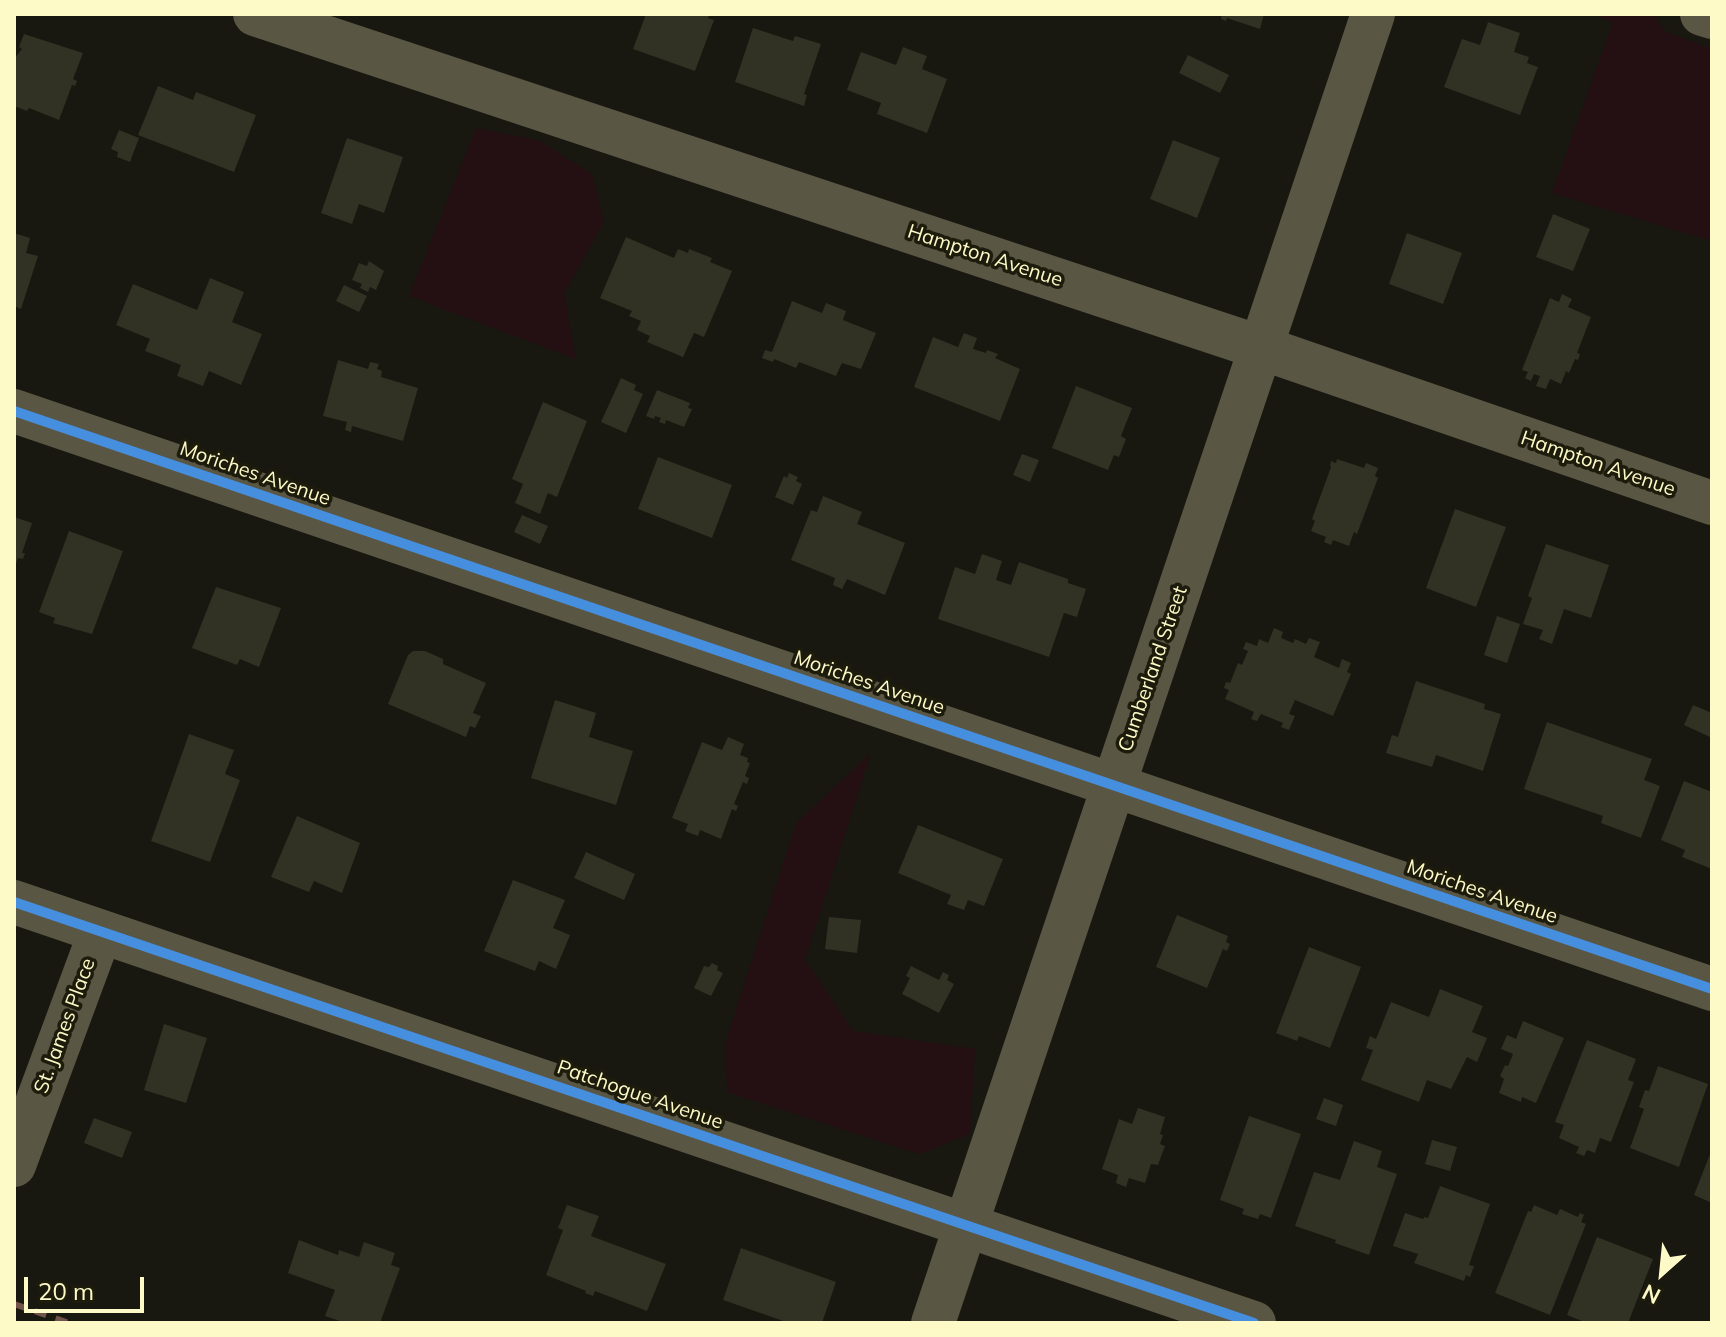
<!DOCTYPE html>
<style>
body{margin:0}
#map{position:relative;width:1726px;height:1337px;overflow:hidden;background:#191810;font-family:Mulish,sans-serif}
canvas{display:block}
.frame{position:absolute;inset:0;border:16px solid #fefac8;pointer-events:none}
.north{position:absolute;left:1622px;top:1233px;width:80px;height:80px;-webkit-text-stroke:6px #1d1c0c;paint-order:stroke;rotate:207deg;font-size:22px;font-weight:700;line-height:32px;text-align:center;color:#fefac8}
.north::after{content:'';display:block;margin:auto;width:28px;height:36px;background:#fefac8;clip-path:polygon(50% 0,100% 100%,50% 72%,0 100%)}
.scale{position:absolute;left:24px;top:1277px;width:120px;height:36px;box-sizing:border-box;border:4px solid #fefac8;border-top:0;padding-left:10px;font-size:24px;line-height:28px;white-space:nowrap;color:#fefac8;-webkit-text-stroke:6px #1d1c0c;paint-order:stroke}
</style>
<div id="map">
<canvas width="1726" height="1337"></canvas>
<div class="frame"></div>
<div class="north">N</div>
<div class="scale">20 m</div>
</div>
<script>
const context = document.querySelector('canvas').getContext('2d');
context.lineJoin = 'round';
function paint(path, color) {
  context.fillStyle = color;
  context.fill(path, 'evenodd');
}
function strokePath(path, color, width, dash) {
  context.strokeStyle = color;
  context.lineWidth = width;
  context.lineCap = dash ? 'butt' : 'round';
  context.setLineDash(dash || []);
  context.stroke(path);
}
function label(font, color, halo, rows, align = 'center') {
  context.font = font + ' Mulish,sans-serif';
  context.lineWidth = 7;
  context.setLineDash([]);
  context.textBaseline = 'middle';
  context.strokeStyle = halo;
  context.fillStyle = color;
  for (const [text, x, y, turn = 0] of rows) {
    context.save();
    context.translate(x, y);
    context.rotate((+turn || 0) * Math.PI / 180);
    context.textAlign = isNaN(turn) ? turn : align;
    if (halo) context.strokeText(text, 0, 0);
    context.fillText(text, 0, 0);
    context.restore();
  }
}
const green = new Path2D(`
 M1591 14H1655L1664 31 1712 49V241L1552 193 1613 22Z
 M476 128 538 140 592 174 604 222 564 293 576 359 409 296Z
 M871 753 805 960 853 1031 975 1049 970 1134 919 1154 727 1092 725 1044 796 823Z`);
const building = new Path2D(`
 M646 14H710L708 18 714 20 695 71 633 49Z
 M1222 14H1264L1260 29 1227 18 1226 21 1221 19Z
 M1488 22 1520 33 1514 52 1529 57 1527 63 1538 67 1520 115 1444 87 1462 39 1480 45Z
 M753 28 793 41 795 36 821 44 804 94 807 95 804 106 735 82Z
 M24 34 83 53 73 79 77 81 75 86 72 85 59 120 29 108 27 111 14 106V59L22 49 19 47Z
 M903 47 927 56 922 69 947 79 927 133 877 114 881 103 847 90 861 52 896 65Z
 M1188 55 1229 75 1220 93 1179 73Z
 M158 86 193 100 196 92 256 115 234 172 138 135Z
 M119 130 139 138 130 162 117 157 118 152 111 149Z
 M347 138 403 157 384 213 359 204 352 224 321 213Z
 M1173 140 1220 158 1197 218 1150 199Z
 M1553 214 1590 229 1573 271 1536 257Z
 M14 233 30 238 26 253 38 256 21 309 14 306Z
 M1407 233 1462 253 1443 304 1389 284Z
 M626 237 674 258 678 249 688 253 689 249 712 258 710 262 732 271 704 337 694 333 683 357 647 342 650 336 637 330 641 321 629 316 632 311 600 298Z
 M369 261 384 271 376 290 370 287 368 292 360 288 362 284 352 280 359 263 367 266Z
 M210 278 244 292 232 322 262 334 241 385 209 371 203 386 177 376 181 365 145 351 150 339 116 325 133 284 197 310Z
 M344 285 367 296 359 312 336 301Z
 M1562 294 1572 299 1568 307 1591 317 1577 353 1580 354 1578 360 1575 359 1569 373 1566 371 1561 384 1550 379 1546 389 1536 386 1540 376 1534 374 1531 381 1525 378 1528 372 1522 370 1550 298 1559 302Z
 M792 301 822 313 826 303 846 311 843 320 876 333 861 369 842 363 836 376 799 362 796 368 774 359 773 362 762 358 765 350 772 352Z
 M964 333 977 338 973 349 986 353 987 350 998 354 995 358 1020 369 1000 421 914 387 933 337 958 347Z
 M338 360 368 369 370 362 379 364 377 369 382 371 381 377 418 388 403 441 352 426 351 432 345 430 347 422 323 416Z
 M621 378 636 385 634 390 643 394 626 433 601 422Z
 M1076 386 1132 408 1121 436 1126 439 1119 457 1114 455 1108 470 1052 448Z
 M657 390 690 403 688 408 692 409 684 427 666 420 665 424 659 422 661 418 655 416 654 419 646 416Z
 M543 402 587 421 557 497 548 493 540 514 515 503 523 484 512 479Z
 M1022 454 1039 460 1030 482 1013 475Z
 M658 457 732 485 712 538 638 509Z
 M1337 459 1364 468 1366 463 1378 468 1375 476 1378 478 1357 534 1354 532 1349 546 1333 540 1331 545 1324 542 1326 537 1311 531 1315 521 1312 519 1331 467 1330 466 1331 461 1336 463Z
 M789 473 798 477 796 481 802 484 793 505 775 497 784 476 787 478Z
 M823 496 862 512 857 524 905 543 885 595 847 579 842 589 833 585 835 578 791 560 811 510 817 512Z
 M1455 509 1506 527 1476 607 1426 588Z
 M522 515 548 526 540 544 514 532Z
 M14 517 32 523 22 553H25L23 559 18 558 14 569Z
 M69 531 123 551 92 634 53 623 55 618 39 612Z
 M1546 544 1609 565 1591 618 1564 609 1552 644 1539 639 1543 630 1523 624 1532 598 1528 596Z
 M982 554 1002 561 996 580 1011 585 1019 562 1068 579V583L1086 589 1077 617 1064 613 1049 657 938 619 955 567 975 574Z
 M216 587 281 608 259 667 240 659 237 665 192 648Z
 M1497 616 1520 624 1507 663 1484 655Z
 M1274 628 1283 632 1281 638 1293 643 1295 639 1306 644 1309 638 1320 642 1314 657 1339 668 1342 659 1351 663 1347 672 1351 674 1333 716 1295 700 1289 714 1295 716 1289 730 1281 727 1283 723 1261 714 1257 721 1251 719 1254 712 1225 699 1229 690 1224 688 1226 682 1230 683 1238 663 1242 665 1248 651 1243 649 1246 642 1257 646 1259 639 1268 643Z
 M413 651H425L443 659V664L486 683 473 713 481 716 475 728 470 726 466 737 388 704 408 655Z
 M1416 681 1485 704 1484 709 1501 714 1483 771 1436 755 1432 767 1386 753 1392 735 1398 737Z
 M555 700 596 713 589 737 633 751 616 805 531 778Z
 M1693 705 1712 713 1710 737 1684 725Z
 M1547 722 1652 759 1644 780 1660 786 1641 838 1601 823 1603 816 1524 789Z
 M189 734 234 750 225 774 240 780 210 862 151 841Z
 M728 737 744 744 740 755 748 758 747 762 750 763 745 776 749 778 747 784 743 782 734 804 738 806 736 811 732 809 721 839 700 830 698 836 685 831 688 824 672 818 702 742 722 750Z
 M1684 781 1712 792V869L1682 857 1685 850 1661 840Z
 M297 816 360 843 342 893 314 881 309 892 271 877Z
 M918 825 1003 859 984 906 968 900 964 910 947 904 951 895 898 873Z
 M586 852 635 874 624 900 574 878Z
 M513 880 565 900 553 928 570 935 556 969 539 961 535 971 484 951Z
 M1177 915 1228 936 1226 942 1230 944 1227 951 1223 949 1207 988 1156 967Z
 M829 917 861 920 857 953 825 949Z
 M1309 947 1361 967 1330 1048 1299 1036 1297 1041 1276 1033Z
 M712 963 718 966 717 970 723 973 711 996 694 988 704 966 709 967Z
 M911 966 939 980 943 972 949 975 947 980 954 984 939 1013 902 994 910 978 906 976Z
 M1440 989 1483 1006 1472 1032 1487 1038 1477 1062 1467 1057 1451 1089 1427 1080 1419 1102 1361 1080 1373 1050 1366 1048 1370 1036 1376 1039 1391 1002 1429 1017Z
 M1523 1021 1564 1038 1536 1103 1522 1097 1521 1102 1499 1093 1504 1079 1500 1076 1505 1065 1508 1066 1513 1054 1501 1049 1507 1035 1516 1039Z
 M164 1024 207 1038 186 1103 144 1090Z
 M1587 1040 1636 1059 1628 1080 1634 1082 1611 1142 1600 1138 1595 1153 1587 1150 1584 1156 1576 1153 1579 1147 1559 1138 1564 1125 1555 1122Z
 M1658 1066 1708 1084 1679 1167 1630 1148 1644 1109 1639 1107 1645 1090 1649 1091Z
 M1324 1098 1343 1105 1336 1126 1316 1119Z
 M1138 1108 1165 1117 1160 1134 1163 1135 1160 1144 1165 1146 1158 1165 1151 1164 1145 1183 1129 1178 1126 1187 1116 1183 1118 1175 1102 1169 1119 1119 1132 1124Z
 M1249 1116 1301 1134 1271 1218 1260 1214 1258 1219 1242 1214 1244 1209 1220 1200Z
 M94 1118 132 1132 122 1158 84 1143Z
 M1432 1140 1457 1147 1450 1171 1425 1164Z
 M1354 1141 1382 1151 1377 1167 1397 1174 1369 1255 1335 1243 1336 1240 1295 1226 1314 1172 1340 1180Z
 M1712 1149V1203L1694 1195Z
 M1440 1186 1490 1204 1469 1265 1474 1266 1470 1277 1466 1275 1464 1281 1414 1263 1418 1254 1393 1246 1405 1213 1423 1219 1424 1217 1428 1218Z
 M567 1205 599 1216 591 1236 666 1264 647 1311 595 1291 593 1296 585 1293 586 1291 546 1275 563 1230 558 1228Z
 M1534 1205 1557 1215 1560 1209 1578 1217 1580 1213 1584 1215 1581 1222 1586 1224 1550 1315 1495 1293 1528 1211 1531 1212Z
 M1597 1237 1653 1259 1628 1323H1587L1567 1315Z
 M299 1240 338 1255 339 1250 359 1257 364 1242 395 1253 391 1265 400 1268 380 1323H346L325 1316 335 1290 288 1273Z
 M741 1248 836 1282 822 1323H789L723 1300Z`);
const minor = new Path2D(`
 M255 14 1262 348 1712 503
 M1702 14 1712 17
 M14 411 1712 989
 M14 1165 100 933
 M933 1323 1373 14`);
const tertiary = new Path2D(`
 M14 902 1254 1323`);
const rail = new Path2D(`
 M14 1304 69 1323`);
const cycleway = new Path2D(`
 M14 411 1712 989
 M14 902 1254 1323`);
const streetNames = [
 ["Hampton Avenue",985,256,18],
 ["Hampton Avenue",1598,464,19],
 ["Moriches Avenue",255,474,19],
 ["Cumberland Street",1153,669,-71],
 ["Moriches Avenue",869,683,19],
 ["Moriches Avenue",1482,892,19],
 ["St. James Place",65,1026,-70],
 ["Patchogue Avenue",640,1095,19]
];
paint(green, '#241013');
paint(building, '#313124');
strokePath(minor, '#5a5644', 44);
strokePath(tertiary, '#5a5644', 44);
strokePath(rail, '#71534a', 6, [12, 10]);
strokePath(cycleway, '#468fdf', 10);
label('20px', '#fefac8', '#1d1c0c', streetNames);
</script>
